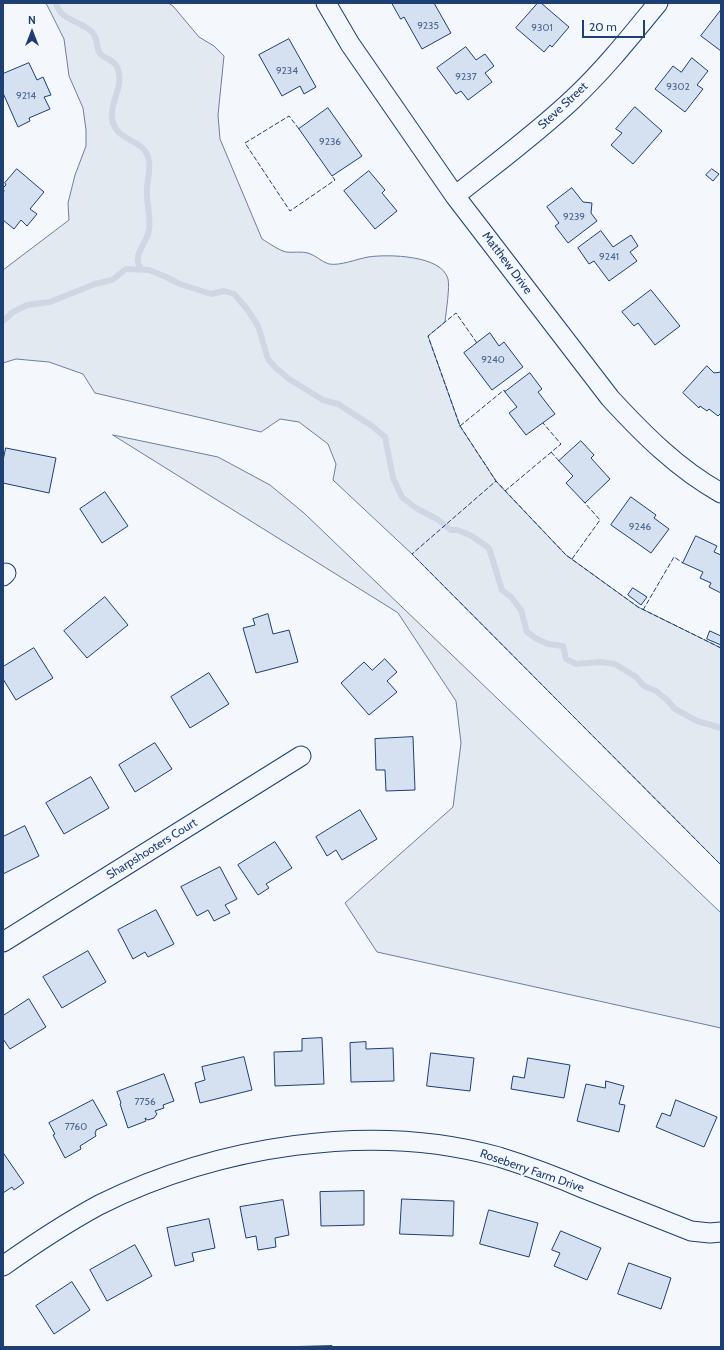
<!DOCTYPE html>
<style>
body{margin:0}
#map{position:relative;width:724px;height:1350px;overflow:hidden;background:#f4f7fb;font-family:Cabin,sans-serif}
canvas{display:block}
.frame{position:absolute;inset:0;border:4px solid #1d3f73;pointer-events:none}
.north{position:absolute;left:12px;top:12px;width:40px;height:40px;-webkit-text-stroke:3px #f4f7fb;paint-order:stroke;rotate:0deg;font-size:11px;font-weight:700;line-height:16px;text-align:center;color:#1d3f73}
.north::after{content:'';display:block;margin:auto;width:14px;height:18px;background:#1d3f73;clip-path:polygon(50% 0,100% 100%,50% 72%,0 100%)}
.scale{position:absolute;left:582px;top:20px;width:63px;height:18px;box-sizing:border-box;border:2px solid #1d3f73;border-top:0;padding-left:5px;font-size:12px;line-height:14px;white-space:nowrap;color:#1d3f73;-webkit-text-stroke:3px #f4f7fb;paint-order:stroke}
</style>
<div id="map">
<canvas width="724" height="1350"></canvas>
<div class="frame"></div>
<div class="north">N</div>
<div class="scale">20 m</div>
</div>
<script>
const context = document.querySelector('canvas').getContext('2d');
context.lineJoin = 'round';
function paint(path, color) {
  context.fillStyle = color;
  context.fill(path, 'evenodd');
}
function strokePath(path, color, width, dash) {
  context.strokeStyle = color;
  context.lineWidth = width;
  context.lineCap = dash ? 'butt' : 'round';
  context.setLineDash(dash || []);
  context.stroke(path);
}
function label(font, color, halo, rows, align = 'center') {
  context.font = font + ' Cabin,sans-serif';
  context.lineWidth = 3;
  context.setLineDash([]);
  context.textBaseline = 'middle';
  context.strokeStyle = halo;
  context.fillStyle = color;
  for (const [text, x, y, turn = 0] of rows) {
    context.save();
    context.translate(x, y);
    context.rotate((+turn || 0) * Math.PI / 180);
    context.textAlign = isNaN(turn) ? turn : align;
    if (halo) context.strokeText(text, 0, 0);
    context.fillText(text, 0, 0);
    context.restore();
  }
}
const green = new Path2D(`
 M45 3H168L173 6 199 37 214 46 224 56 218 115 220 139 262 239C269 243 278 250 286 252 292 253 301 251 308 253 315 255 322 262 329 264 340 266 357 259 368 257 388 254 442 255 448 279 450 287 446 312 445 322L428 336 460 426 496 481 505 491 566 555 638 607 721 648V865L412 554 333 480 336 464 328 444 299 422 280 419 261 432 95 393 83 374 49 362 16 359 3 363V270L69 220 68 203 75 175 86 146V130L83 108 69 76 64 39 47 5Z
 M113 435 218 457 270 485 304 513 721 913V1028L377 952 345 903 453 807 461 743 456 701 398 613Z`);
const stream = new Path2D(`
 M56 3C61 22 81 20 92 32 98 38 96 46 99 52 103 59 114 59 117 67 126 86 107 104 113 123 120 143 146 139 149 161 151 169 146 184 147 194 147 205 151 218 149 230 147 244 131 255 141 269
 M3 321 13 312 27 305 50 302 95 284 112 280 126 269 149 270 166 277 180 284 211 294 224 291 234 294 247 309 258 326 268 359 277 369 289 379 323 400 338 404 372 426 385 437 393 478 402 497 416 508 437 519 451 530H457L470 535 489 548 502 590 511 597 521 610 527 632 537 639 548 644 563 646 566 659 576 664 600 662 615 664 636 677 644 686 656 691 667 700 675 709 697 721 721 728`);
const building = new Path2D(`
 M392 3H434L451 33 422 49 404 17 401 19Z
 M538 3H541L569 27 552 47 550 45 544 52 516 28Z
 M721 10V51L701 36Z
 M289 39 316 87 304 94 300 86 282 96 259 55Z
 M466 47 476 60 485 54 494 66 485 73 492 82 468 100 461 91 456 94 437 68Z
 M692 58 708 71 697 85 703 89 685 112 655 89 673 66 681 72Z
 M29 63 37 80 43 77 51 95 44 97 50 109 29 118 30 121 18 127 3 93V74Z
 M635 107 662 131 633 164 611 145 622 133 616 129Z
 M328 108 362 156 332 176 299 129Z
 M17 169 44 192 30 209 37 214 27 226 21 220 14 229 3 220V193L4 191 3 188 6 185 5 183Z
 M712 169 719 174 713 181 706 175Z
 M369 171 385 190 382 193 397 211 375 229 344 191Z
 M572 188 583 202 592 203 591 213 597 221 568 243 555 226 559 223 547 207Z
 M601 231 613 247 631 235 638 246 630 252 637 261 609 281 594 261 589 264 578 248Z
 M651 290 680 326 655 345 638 323 634 326 622 312Z
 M490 333 499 346 504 342 523 367 492 390 464 353Z
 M707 366 714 373 721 372V413L718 416 709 409 707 411 700 406 699 408 683 393Z
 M530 373 542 389 538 392 555 414 526 435 509 413 517 407 505 392Z
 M581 441 594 455 591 458 610 479 585 503 566 483 573 476 559 461Z
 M6 448 56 458 49 493 3 483V461Z
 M105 492 128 526 102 543 80 509Z
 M631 497 656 515 654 518 669 529 651 553 611 525Z
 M696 536 717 546 714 552 721 555V593L709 587 711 583 700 578 703 572 683 563Z
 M633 588 647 597 641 605 628 595Z
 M105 597 128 625 87 658 64 631Z
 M268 614 273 634 289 630 298 662 256 673 243 628 255 625 253 619Z
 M710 631 721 636V645L707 639Z
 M34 648 53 678 16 700 3 679V667Z
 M385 659 397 672 387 681 397 692 369 715 341 683 364 662 372 670Z
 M209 673 229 704 190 728 171 697Z
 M413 737 415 790 386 791 385 770H376L375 739Z
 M155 743 172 769 135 792 119 765Z
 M91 777 109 808 64 834 46 803Z
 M360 810 377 839 342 860 336 850 327 856 316 837Z
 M25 826 39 856 3 874V837Z
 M275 842 292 868 266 884 269 888 258 895 238 865Z
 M220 867 237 899 225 905 230 913 214 921 208 910 197 916 181 887Z
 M156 910 174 944 148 957 145 952 133 959 118 930Z
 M88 951 106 982 62 1008 43 977Z
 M29 999 46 1027 10 1049 3 1039V1016Z
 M322 1038 324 1084 275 1086 274 1052 302 1051V1039Z
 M366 1042V1049L393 1048 394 1081 351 1082 350 1043Z
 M431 1053 474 1058 470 1091 427 1086Z
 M244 1057 252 1090 200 1103 195 1083 205 1080 202 1067Z
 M528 1058 570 1065 564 1098 511 1089 513 1076 524 1078Z
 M164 1074 174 1101 163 1105 164 1108 155 1111 157 1114 154 1118 148 1120 145 1118 146 1121 128 1128 120 1104 121 1103 117 1092Z
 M606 1081 624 1086 619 1104 625 1105 619 1132 577 1121 586 1084 605 1088Z
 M93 1100 107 1125 96 1130V1131L95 1133 96 1136 80 1146 81 1149 65 1158 53 1135 55 1134 49 1123Z
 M676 1100 717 1117 704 1147 656 1127 662 1113 670 1116Z
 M4 1154 24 1183 14 1190 12 1187 3 1193V1155Z
 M364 1191V1225L321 1226 320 1192Z
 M402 1199 454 1201 453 1236 400 1234Z
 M283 1200 289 1235 275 1238 276 1247 258 1250 256 1236 246 1238 240 1207Z
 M489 1210 538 1223 529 1257 480 1244Z
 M209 1219 215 1248 192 1253 194 1261 175 1266 167 1228Z
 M561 1231 601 1248 587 1280 554 1266 560 1253 552 1250Z
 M135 1245 152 1276 107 1301 90 1270Z
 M629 1263 671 1278 661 1309 618 1294Z
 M72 1282 90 1310 54 1334 36 1306Z
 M332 1346V1347H280Z`);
const street = new Path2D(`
 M326 3 350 44 455 196 610 398C643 434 678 469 721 493
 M455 196C495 164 536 134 573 99 604 70 631 36 658 3
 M3 576 6 573
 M3 942 301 756
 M3 1266C34 1244 66 1223 99 1205 217 1146 371 1121 499 1157 528 1166 557 1177 585 1189 620 1203 656 1217 691 1231L710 1233 721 1232`);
const fence = new Path2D(`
 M299 129 289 116 245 143 290 211 335 180 332 176
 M477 343 456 313 428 336 460 426 496 481
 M460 426 504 390 505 392
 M551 452 559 461
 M505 491 561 444 543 423
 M572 559 600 520 584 502
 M643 610 674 557 683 563
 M721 648 638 607 566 555 496 481 412 554 721 865`);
const numberNames = [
 ["9235",428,26],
 ["9301",542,28],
 ["9234",287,71],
 ["9237",466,77],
 ["9302",678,87],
 ["9214",26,96],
 ["9236",330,142],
 ["9239",574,217],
 ["9241",609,257],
 ["9240",493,360],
 ["9246",640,527],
 ["7756",145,1102],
 ["7760",76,1127]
];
const streetNames = [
 ["Steve Street",563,106,-43],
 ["Matthew Drive",507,263,53],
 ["Sharpshooters Court",152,849,-32],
 ["Roseberry Farm Drive",532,1171,19]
];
paint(green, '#e3e9f0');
strokePath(green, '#687fa3', 1);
strokePath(stream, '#cfd7e4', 6);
paint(building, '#d5e0f0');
strokePath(building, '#1d3f73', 1);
strokePath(street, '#1d3f73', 21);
strokePath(street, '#f4f7fb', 19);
strokePath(fence, '#1d3f73', 1, [5, 2]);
label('10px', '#4b6792', null, numberNames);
label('12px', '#1d3f73', '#f4f7fb', streetNames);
</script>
